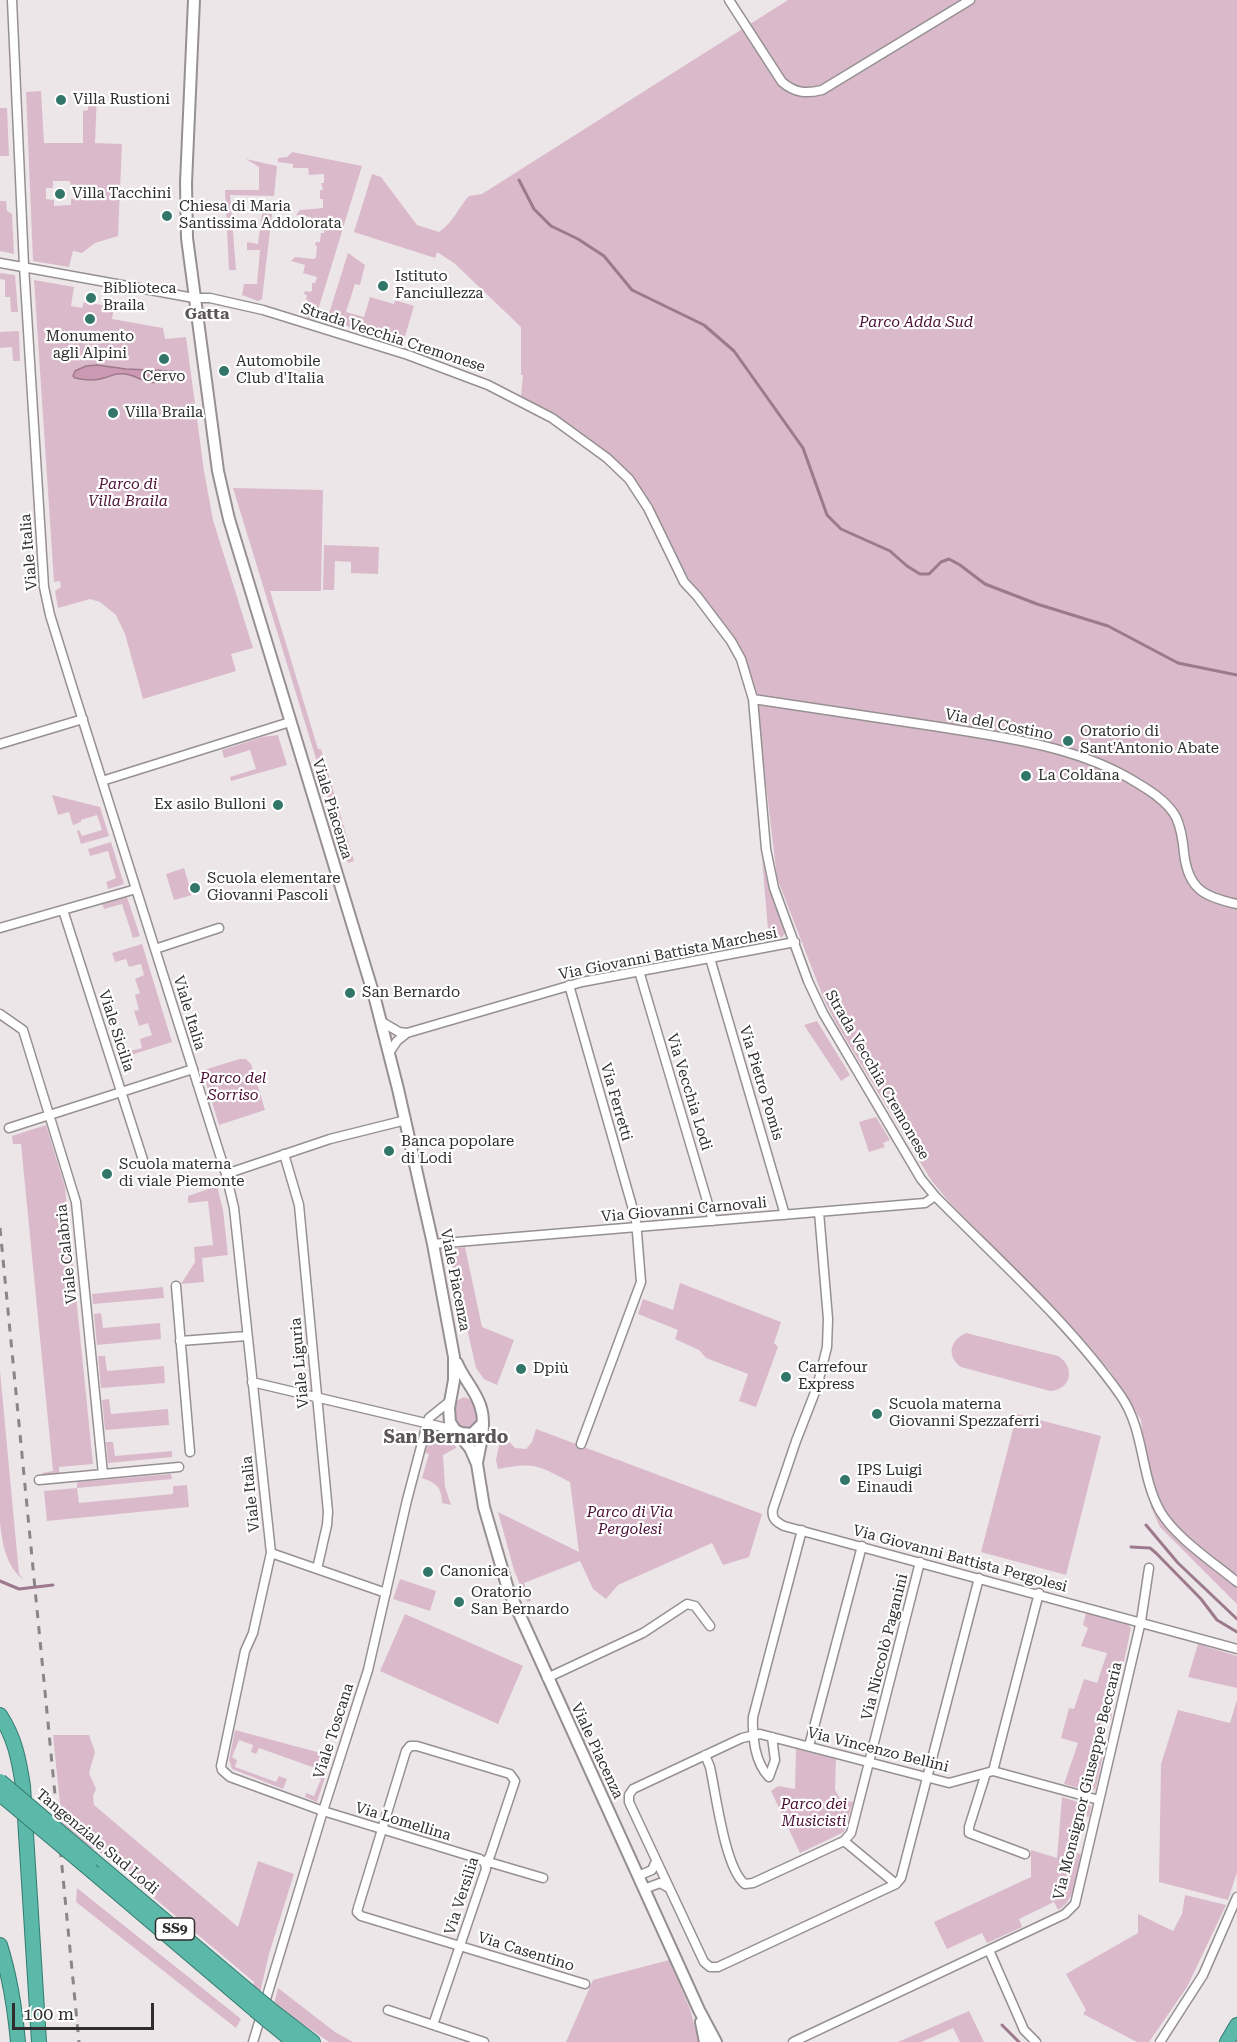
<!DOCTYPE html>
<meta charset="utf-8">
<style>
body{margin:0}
#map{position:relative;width:1237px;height:2042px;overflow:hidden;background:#ece6e9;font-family:"Roboto Serif",serif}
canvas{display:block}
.scale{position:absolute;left:12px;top:2003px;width:142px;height:27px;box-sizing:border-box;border:3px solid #2f2d2e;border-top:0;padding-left:8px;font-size:18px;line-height:21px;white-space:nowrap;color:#2f2d2e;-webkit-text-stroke:4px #fff;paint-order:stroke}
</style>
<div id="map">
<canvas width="1237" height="2042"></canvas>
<div class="scale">100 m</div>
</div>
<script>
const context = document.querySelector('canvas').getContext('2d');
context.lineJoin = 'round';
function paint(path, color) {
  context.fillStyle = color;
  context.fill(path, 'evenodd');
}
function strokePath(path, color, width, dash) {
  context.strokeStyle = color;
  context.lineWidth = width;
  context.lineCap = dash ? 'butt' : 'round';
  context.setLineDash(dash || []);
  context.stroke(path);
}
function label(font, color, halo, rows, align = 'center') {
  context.font = font + ' "Roboto Serif",serif';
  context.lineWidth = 4.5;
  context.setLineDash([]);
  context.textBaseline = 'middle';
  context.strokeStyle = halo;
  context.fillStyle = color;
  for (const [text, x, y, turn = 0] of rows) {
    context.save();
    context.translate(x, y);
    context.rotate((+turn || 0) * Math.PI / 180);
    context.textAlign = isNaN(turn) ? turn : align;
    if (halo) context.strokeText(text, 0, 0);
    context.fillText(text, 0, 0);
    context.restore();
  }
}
const green = new Path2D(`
 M788 0H1237V1604L1160 1527 1151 1507 1141 1420 1110 1371 1040 1295 950 1203 931 1180 836 1023 825 1002 777 878 757 708 743 653 690 581 642 490 611 457 561 420 521 397 523 375H521V327L454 263 437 252 435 258 354 232 372 174 381 177 417 225 439 232C453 223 458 208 469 196L482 194Z
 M41 91 44 143H83V111L88 110V94H97L95 143 122 144 118 236 95 243 82 253 73 251 69 267 33 261 26 92ZM53 181H70L71 187H73L74 199H71V205L54 206V200L46 199V188H53Z
 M0 108H7L9 156H0Z
 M292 152 362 166 315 320 302 316 308 300 306 299 307 295 304 294 305 291 309 292 312 291V283H315L317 277 303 273 305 265 291 261 295 257 314 259 316 257 317 246 315 245 316 242H320L321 233H324L325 225 310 223 311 217 296 215 300 210 323 208V199H320V190H323L321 183H324V174L309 175 308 168H293V164L278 162V158L287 157Z
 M246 159 277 166 274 196 230 195 236 270H229L225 190H259V167Z
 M0 201H6L7 211 12 214 14 254 0 251Z
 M262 213 272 214 262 299 258 301 242 295 244 284H257L260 250H247V242L258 244Z
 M348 253 365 265 360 285 355 284 346 312 364 317 370 297 394 304 395 300 414 306 403 343 327 320Z
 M0 273 15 275 18 312H11L10 297H5V280L0 279Z
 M34 280 74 287 71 306 82 308 84 302 114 307 112 319 163 328 165 339 186 337 204 471 213 520 253 648 231 654 236 671 143 699 125 634 116 615 100 602 90 599 58 608 55 591 61 587 60 581 54 582Z
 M19 331 20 361H13L12 347 0 348V332Z
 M233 488 323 490 321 591H270L318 749H321L354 861 348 863Z
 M324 545 379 547 378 574 351 573V562L335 561 334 590H323Z
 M278 735 287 765 231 781 230 777 256 769 250 750 224 758 222 750 262 737Z
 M52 795 100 807 109 836 81 844 77 831 79 830 82 836 102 830 97 815 81 820V822L73 825 69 812 58 815Z
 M111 842 124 884 108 889 106 882 116 878 108 851 90 856 88 849Z
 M762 858 768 885 786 932 782 937 771 939 768 930Z
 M184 868 192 895 174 900 166 874Z
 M127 897 140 936 133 938 122 904 104 909 102 904Z
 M142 944 172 1042 131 1055 130 1051 142 1048 140 1039 152 1035 148 1023 139 1026 134 1011 139 1010 135 995 140 993 135 979 144 975 141 964 129 967 126 959 115 962 112 953Z
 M817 1021 850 1075 841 1081 804 1025Z
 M240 1059H246L251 1064 265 1110 219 1125 203 1073 207 1069Z
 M876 1117 890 1140 883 1143 885 1147 869 1152 859 1122Z
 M46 1125 65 1187 93 1464 59 1467V1473L42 1475V1473L53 1471 21 1144H13L12 1136Z
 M217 1186 223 1210 228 1255 202 1258 204 1282 181 1284 195 1262 194 1247 213 1245 208 1201 188 1203V1196Z
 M465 1247 482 1327 514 1340 497 1385 484 1379 476 1368 449 1249Z
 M680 1283 781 1322 774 1343 778 1347 756 1407 739 1401 748 1374 706 1358 699 1350 675 1339 678 1330 638 1314 643 1299 673 1310Z
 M163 1287 164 1298 93 1304 92 1294Z
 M101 1313 103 1328 160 1323 161 1339 97 1345 94 1314Z
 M966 1333 1058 1356C1076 1367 1071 1390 1050 1391L961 1367C946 1356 950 1340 966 1333Z
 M98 1356H105L107 1371 164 1366 165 1383 101 1388Z
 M0 1371 19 1574 24 1580C6 1567 2 1543 0 1522Z
 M464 1397C478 1401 481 1417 473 1428L464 1430 455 1420 454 1406 458 1400Z
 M109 1399 111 1414 168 1409 169 1425 105 1430 102 1400Z
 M1017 1414 1101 1436 1066 1575 981 1552Z
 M536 1429 762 1514 749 1557 723 1565 712 1543 618 1585 606 1599 593 1589 580 1561 524 1583 531 1601 527 1602 514 1570 498 1512 579 1552 570 1482C537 1465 535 1462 498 1469L496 1460 501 1436 505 1437 515 1448 526 1449 532 1442Z
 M438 1432 448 1435 454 1441 456 1448 443 1455 445 1487 451 1505 442 1503C442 1487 436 1483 422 1478L429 1454 425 1453C428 1444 428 1435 438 1432Z
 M106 1442H113L115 1456 172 1451V1457L108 1463Z
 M171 1474 172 1479 77 1488 79 1503 173 1494V1486L187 1485 189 1507 47 1521 44 1491 77 1488V1482Z
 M400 1579 436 1591 430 1611 393 1599Z
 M1086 1613 1128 1625 1131 1628 1121 1676 1112 1675 1104 1710 1112 1713 1111 1720 1102 1719 1094 1752 1103 1755 1096 1787 1095 1790 1090 1791 1064 1784 1078 1743 1061 1738 1069 1708 1074 1709 1084 1679 1097 1683 1107 1653 1081 1646 1088 1628 1083 1625Z
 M405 1614 523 1666 498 1724 380 1671Z
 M1198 1644 1237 1656V1688L1188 1677Z
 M1237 1700V1872L1228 1900 1159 1882 1161 1764 1178 1710 1230 1723Z
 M235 1730 332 1756 317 1802 305 1797 306 1793 314 1796 321 1779 313 1775 315 1768 259 1748 256 1754 251 1752 253 1745 239 1740 232 1757 237 1760 235 1767 276 1782 279 1776 287 1779 283 1789 232 1769 229 1760Z
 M53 1735H89L95 1752 89 1773 96 1789 93 1796 94 1805 238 1927 258 1861 294 1874 269 1954 260 1993 253 1987 254 1982 96 1849 91 1848 62 1824Z
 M796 1749 836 1759 835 1790 841 1800 853 1802 844 1832 800 1853 771 1791 778 1786 795 1789Z
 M1062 1797 1091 1806 1089 1817 1080 1815 1071 1852 1081 1854C1077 1872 1076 1901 1058 1910L1054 1902 1019 1919 1022 1927 987 1943 982 1933 947 1949 934 1922 1031 1877V1850L1057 1858Z
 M77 1888 241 2019 236 2028 76 1902Z
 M1185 1895 1226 1905 1187 1987 1149 2042H1137L1083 2014 1086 2010 1066 1974 1138 1933V1914L1173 1931 1182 1914Z
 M669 1960 690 2009 699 2042H566L593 1980Z
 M278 1988 335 2032 353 2042H329L274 2004Z
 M969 2011 984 2042H960L953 2028 921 2042H898Z`);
const water = new Path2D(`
 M97 365 126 369 174 371 173 375C147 394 139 371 118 374 113 374 109 377 104 378 95 381 84 380 75 378L73 376 75 371 86 366Z`);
const stream = new Path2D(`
 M519 180 534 209 551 226 578 239 604 256 632 290 704 325 734 351 803 448 827 515 841 529 890 551 907 566 920 574H929L941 562 949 559 960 565 985 584 1037 604 1108 626 1178 663 1237 675
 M1146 1525 1178 1563 1237 1619
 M1131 1547 1150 1548 1156 1553 1201 1599 1217 1620 1237 1632
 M0 1581 19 1589 53 1585
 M1002 2025 1019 2042`);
const minor = new Path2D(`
 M12 0 24 266 44 587 50 615 72 686 226 1174 234 1208 271 1553 253 1633 245 1651 221 1766 222 1770 230 1777 323 1811 480 1859 485 1863H492L543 1878
 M729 0 782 82C795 93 806 94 822 90L970 0
 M0 263 194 298H210L263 310 408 355 488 385 552 418 607 458 629 479 648 508 684 582 697 596 731 641 741 659 753 699 766 849 774 888 808 981 823 1013 921 1179 935 1196C998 1260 1069 1322 1121 1396 1145 1431 1140 1475 1160 1511 1176 1538 1213 1562 1237 1582
 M753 699C813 708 873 717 933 726 996 736 1071 745 1127 777 1144 787 1166 799 1176 817 1181 828 1183 841 1184 853 1188 889 1204 897 1237 904
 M0 744 83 719
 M102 781 290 722
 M63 910 143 1160
 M0 928 136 889
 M155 949 219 928
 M710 958 785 1215
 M639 971 713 1221
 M569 985 636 1220 641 1282 581 1444
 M0 1014 23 1030 76 1202 103 1474
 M382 1022 399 1032 407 1033
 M389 1053 397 1041 407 1033 582 982 795 942
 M9 1128 193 1069
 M284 1154 299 1205 328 1512 327 1525 317 1569
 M226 1174 330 1139 406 1120
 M819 1212 828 1319 827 1347 817 1387 796 1441 773 1509C771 1518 776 1522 784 1526L1237 1649
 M433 1244 925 1203 935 1196
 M176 1286 190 1452
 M180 1341 247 1336
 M252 1382 455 1430
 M39 1480 179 1467
 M271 1553 386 1593
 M547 1678 643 1633 687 1604 695 1606 710 1626
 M772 1737 775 1760 769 1777C755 1763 752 1737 753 1717L802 1530
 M809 1746 862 1546
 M705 1755 710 1767C716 1794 725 1869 745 1884L753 1883 844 1841 851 1833 920 1562
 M993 1771 1039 1593
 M986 1773 969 1827V1833L1025 1854
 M844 1841 896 1884
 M638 1876 652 1870 656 1861
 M896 1884 718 1967H710L704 1962 629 1802V1795L633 1789 742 1738 760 1734 949 1783 993 1771 1099 1800
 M896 1884 901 1878 979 1578
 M644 1889 660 1883 669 1888
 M989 1950 1021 2023 1024 2030 1036 2042
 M388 2010 484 2042
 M433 2025 486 1869 485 1863 490 1856 515 1781 510 1774 417 1746H410L406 1751 358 1908 357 1912 361 1916 585 1984
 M253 2042 323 1811 368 1670 407 1500 427 1424 429 1418 450 1401
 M793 2042 1065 1914 1075 1904 1141 1621 1149 1568
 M1160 2042 1203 1975 1237 1897`);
const tertiary = new Path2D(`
 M194 0 186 183 187 238 218 471 229 519 375 999 398 1089 433 1244 454 1357V1380L449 1408 450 1422 455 1430 470 1448 477 1464 484 1507 508 1589 699 2010 716 2042
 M457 1363C463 1378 475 1390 480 1405 487 1424 480 1445 477 1463
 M455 1430 461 1433 472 1434 482 1424
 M701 2022 705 2042`);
const trunk = new Path2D(`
 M0 1715C15 1738 19 1760 23 1786L39 2042
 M92 1859 258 1999
 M94 1873 255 2010
 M0 1945C10 1977 15 2009 18 2042
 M270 2009 313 2042
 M267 2020 294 2042
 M1227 2042 1237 2025`);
const rail = new Path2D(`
 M0 1228 79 2042`);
const trunkBridge = new Path2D(`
 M0 1781 92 1859
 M0 1794 94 1873
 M258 1999 270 2009
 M255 2010 267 2020`);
const markers = [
 [61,100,6,"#327669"],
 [60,194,6,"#327669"],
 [167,216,6,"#327669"],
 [383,286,6,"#327669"],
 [91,298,6,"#327669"],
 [90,319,6,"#327669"],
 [164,359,6,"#327669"],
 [224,371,6,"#327669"],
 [113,413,6,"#327669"],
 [1068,741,6,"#327669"],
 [1026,776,6,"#327669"],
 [278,805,6,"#327669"],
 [195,888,6,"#327669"],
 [350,993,6,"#327669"],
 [389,1151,6,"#327669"],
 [107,1174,6,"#327669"],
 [521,1369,6,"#327669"],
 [786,1377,6,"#327669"],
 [877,1414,6,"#327669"],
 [845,1480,6,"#327669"],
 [428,1572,6,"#327669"],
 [459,1602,6,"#327669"]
];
const shields = [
 [175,1929,39]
];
const shieldNames = [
 ["SS9",175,1929]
];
const poiNames = [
 ["Villa Rustioni",73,100],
 ["Villa Tacchini",72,194],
 ["Chiesa di Maria",179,207],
 ["Santissima Addolorata",179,224],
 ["Istituto",395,277],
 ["Fanciullezza",395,294],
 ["Biblioteca",103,289],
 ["Braila",103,306],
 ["Monumento",90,337,"center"],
 ["agli Alpini",90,354,"center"],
 ["Automobile",236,362],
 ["Club d'Italia",236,379],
 ["Cervo",164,377,"center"],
 ["Villa Braila",125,413],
 ["Oratorio di",1080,732],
 ["Sant'Antonio Abate",1080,749],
 ["La Coldana",1038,776],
 ["Ex asilo Bulloni",266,805,"right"],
 ["Scuola elementare",207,879],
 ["Giovanni Pascoli",207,896],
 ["San Bernardo",362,993],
 ["Banca popolare",401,1142],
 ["di Lodi",401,1159],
 ["Scuola materna",119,1165],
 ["di viale Piemonte",119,1182],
 ["Carrefour",798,1368],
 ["Express",798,1385],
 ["Dpiù",533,1369],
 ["Scuola materna",889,1405],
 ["Giovanni Spezzaferri",889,1422],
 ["IPS Luigi",857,1471],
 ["Einaudi",857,1488],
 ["Canonica",440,1572],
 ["Oratorio",471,1593],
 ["San Bernardo",471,1610]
];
const parkNames = [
 ["Parco Adda Sud",916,323],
 ["Parco di",128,485],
 ["Villa Braila",128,502],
 ["Parco del",233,1079],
 ["Sorriso",233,1096],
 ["Parco di Via",630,1513],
 ["Pergolesi",630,1530],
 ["Parco dei",814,1805],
 ["Musicisti",814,1822]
];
const streetNames = [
 ["Strada Vecchia Cremonese",393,338,18],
 ["Viale Italia",29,552,-95],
 ["Via del Costino",999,725,11],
 ["Viale Piacenza",332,809,73],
 ["Via Giovanni Battista Marchesi",668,954,-11],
 ["Viale Italia",189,1013,73],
 ["Viale Sicilia",116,1031,72],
 ["Strada Vecchia Cremonese",877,1075,60],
 ["Via Pietro Pomis",761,1083,73],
 ["Via Vecchia Lodi",689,1092,73],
 ["Via Ferretti",616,1102,74],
 ["Via Giovanni Carnovali",684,1210,-5],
 ["Viale Calabria",67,1254,-96],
 ["Viale Piacenza",455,1280,79],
 ["Viale Liguria",300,1363,-95],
 ["Viale Italia",251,1494,-96],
 ["Via Giovanni Battista Pergolesi",960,1559,15],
 ["Via Niccolò Paganini",885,1647,-76],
 ["Viale Toscana",334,1731,-72],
 ["Via Vincenzo Bellini",878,1750,14],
 ["Viale Piacenza",597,1751,65],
 ["Via Monsignor Giuseppe Beccaria",1088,1781,-76],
 ["Via Lomellina",403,1822,17],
 ["Tangenziale Sud Lodi",97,1842,40],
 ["Via Versilia",462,1896,-72],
 ["Via Casentino",526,1952,17]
];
const neighbourhoodNames = [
 ["Gatta",207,314]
];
const quarterNames = [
 ["San Bernardo",446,1438]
];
paint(green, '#dabaca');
paint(water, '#cc99b4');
strokePath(water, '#9d798c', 1.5);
strokePath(stream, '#9d798c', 3);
strokePath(minor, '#969093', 11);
strokePath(tertiary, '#969093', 14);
strokePath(trunk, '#327c70', 16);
strokePath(minor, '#fff', 8);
strokePath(tertiary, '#fff', 10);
strokePath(trunk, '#5cb8a8', 14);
strokePath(rail, '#8a8688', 3, [8, 8]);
strokePath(trunkBridge, '#327c70', 16, []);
strokePath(trunkBridge, '#5cb8a8', 14);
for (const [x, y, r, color] of markers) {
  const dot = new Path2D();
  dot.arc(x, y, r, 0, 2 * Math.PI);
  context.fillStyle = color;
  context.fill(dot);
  strokePath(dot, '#fff', 2);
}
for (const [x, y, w] of shields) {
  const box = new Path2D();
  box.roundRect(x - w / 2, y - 11, w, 22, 4.5);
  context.fillStyle = '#fff';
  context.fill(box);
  strokePath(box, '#2f2d2e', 1.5);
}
label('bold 14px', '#2f2d2e', null, shieldNames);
label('15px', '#2f2d2e', '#fff', poiNames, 'left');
label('italic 15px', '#4c0f36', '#fff', parkNames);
label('15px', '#2f2d2e', '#fff', streetNames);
label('bold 16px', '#5a5558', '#fff', neighbourhoodNames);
label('bold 18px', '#5a5558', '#fff', quarterNames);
</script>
